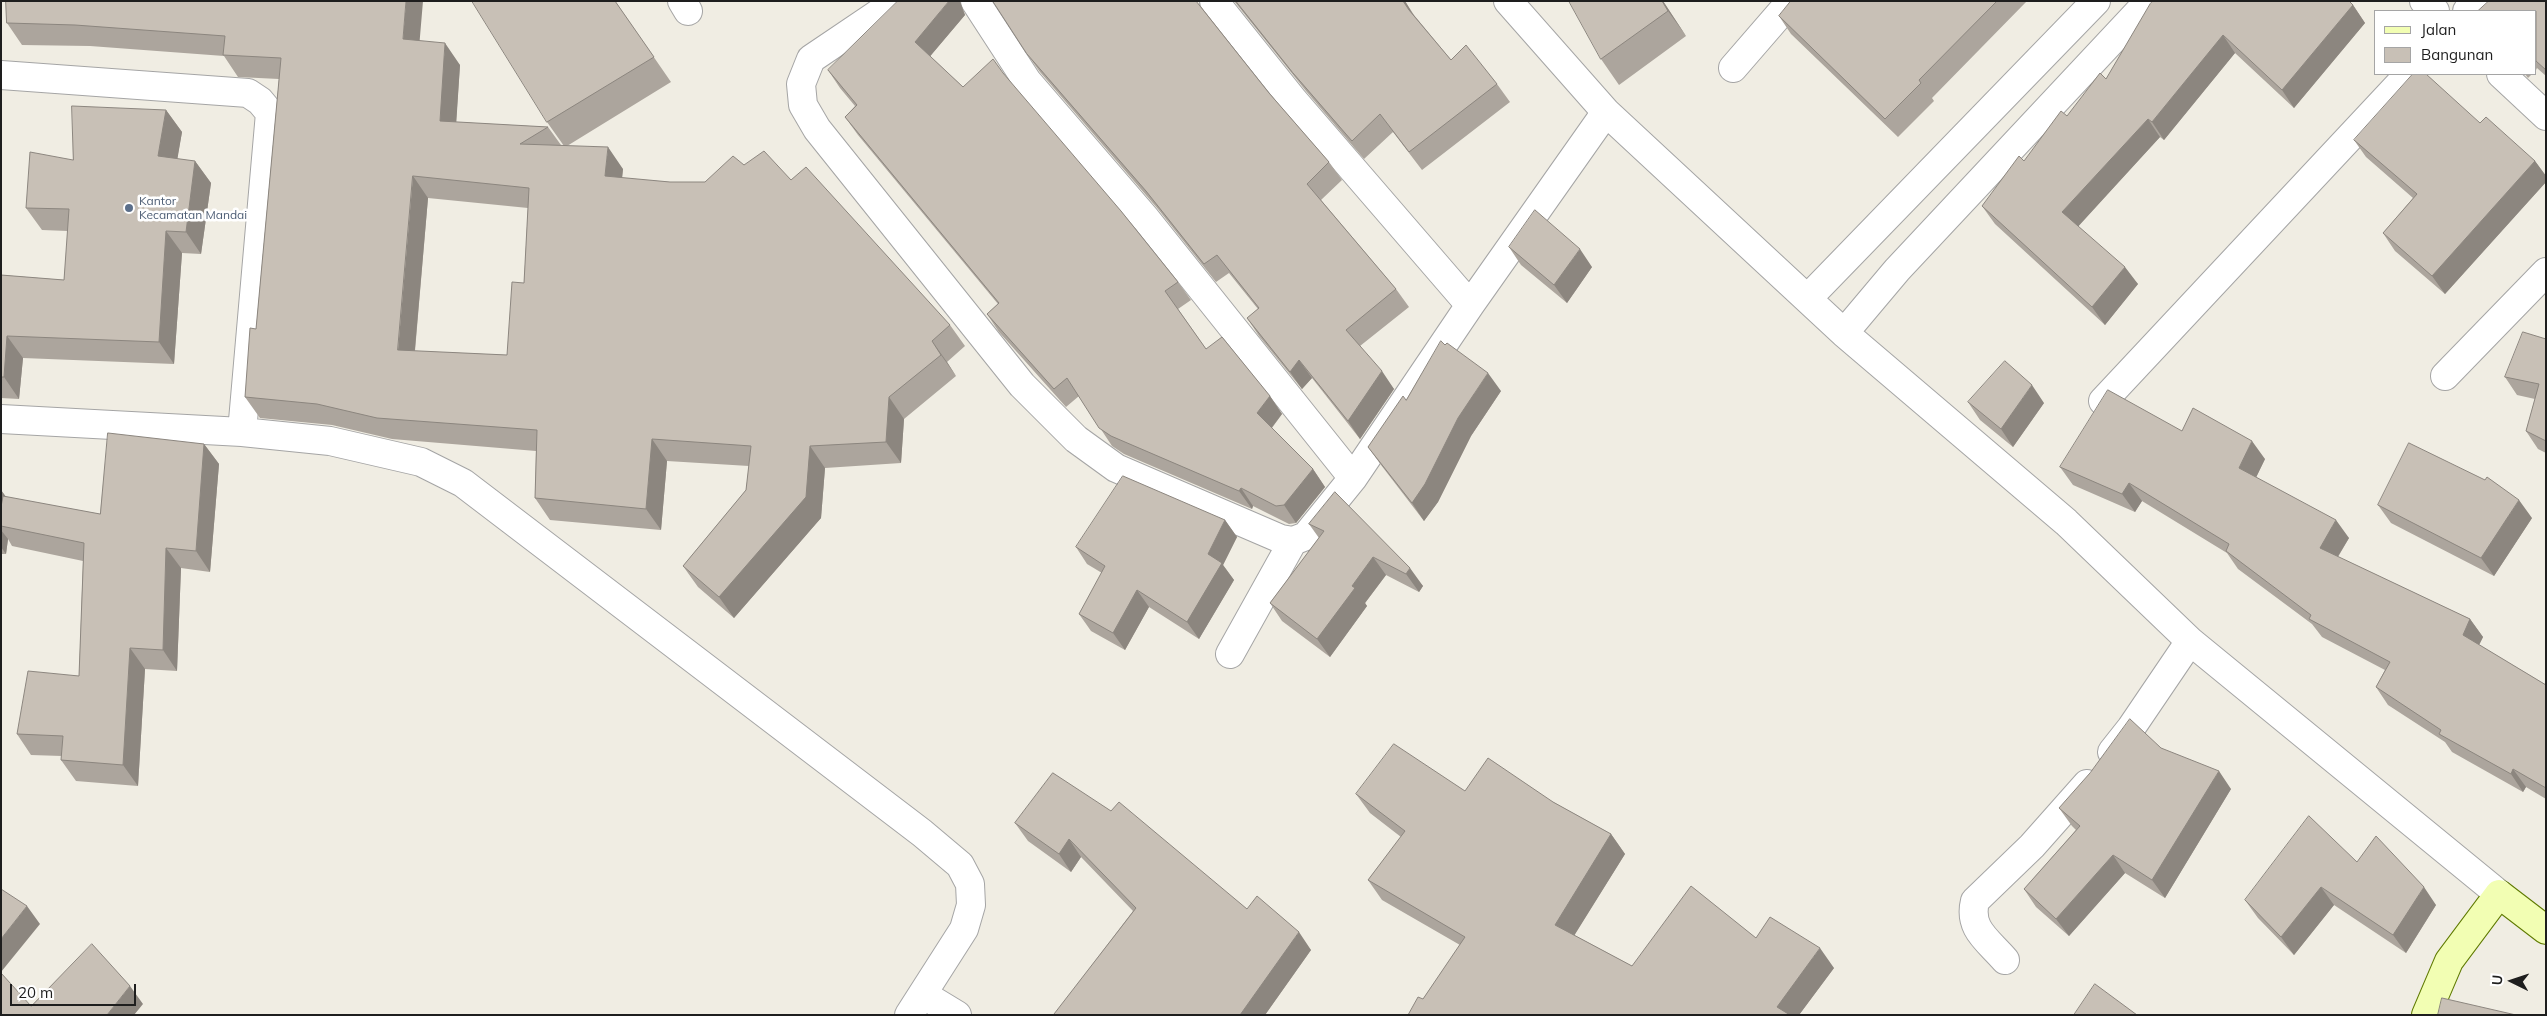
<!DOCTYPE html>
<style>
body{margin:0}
#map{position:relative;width:2547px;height:1016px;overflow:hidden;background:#f0ede3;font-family:Mulish,sans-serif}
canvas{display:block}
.frame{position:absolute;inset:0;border:2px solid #1e1e1e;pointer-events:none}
.legend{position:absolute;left:2374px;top:10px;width:162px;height:65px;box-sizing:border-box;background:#fff;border:1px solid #a5a5a5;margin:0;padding:6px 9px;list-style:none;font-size:15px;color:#1e1e1e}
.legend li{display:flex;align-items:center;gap:10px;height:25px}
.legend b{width:25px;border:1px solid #a5a5a5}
.north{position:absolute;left:2487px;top:956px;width:50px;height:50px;-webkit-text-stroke:4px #fff;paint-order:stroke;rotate:274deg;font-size:14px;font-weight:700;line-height:20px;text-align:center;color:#1e1e1e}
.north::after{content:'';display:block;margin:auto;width:18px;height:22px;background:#1e1e1e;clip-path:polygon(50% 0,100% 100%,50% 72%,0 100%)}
.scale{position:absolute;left:10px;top:984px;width:126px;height:22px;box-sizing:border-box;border:2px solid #1e1e1e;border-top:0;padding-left:6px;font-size:15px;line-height:18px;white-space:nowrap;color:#1e1e1e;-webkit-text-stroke:4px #fff;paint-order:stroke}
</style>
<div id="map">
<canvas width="2547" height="1016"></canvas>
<div class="frame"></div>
<ul class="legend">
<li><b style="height:6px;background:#f2feb3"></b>Jalan</li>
<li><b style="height:14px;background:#c8c0b6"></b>Bangunan</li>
</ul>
<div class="north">U</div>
<div class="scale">20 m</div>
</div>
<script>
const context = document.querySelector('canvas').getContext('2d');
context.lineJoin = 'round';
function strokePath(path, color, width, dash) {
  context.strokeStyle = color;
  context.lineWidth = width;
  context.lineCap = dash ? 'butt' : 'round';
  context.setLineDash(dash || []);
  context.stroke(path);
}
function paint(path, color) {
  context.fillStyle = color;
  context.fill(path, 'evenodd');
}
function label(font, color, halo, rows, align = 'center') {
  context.font = font + ' Mulish,sans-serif';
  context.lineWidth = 5;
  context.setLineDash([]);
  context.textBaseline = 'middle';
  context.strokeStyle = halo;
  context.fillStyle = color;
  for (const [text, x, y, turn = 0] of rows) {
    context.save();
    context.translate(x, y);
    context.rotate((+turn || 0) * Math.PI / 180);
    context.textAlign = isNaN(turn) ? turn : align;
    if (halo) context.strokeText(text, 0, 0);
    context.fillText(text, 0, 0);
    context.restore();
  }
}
const street = new Path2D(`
 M682 1 688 11
 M897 1 811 59 801 84 803 105 817 129 1022 385 1076 439 1116 468 1281 539 1293 541 1306 536 1353 478 1470 305 1606 112
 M975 1 1027 81 1146 219 1353 478
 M1214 1 1294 101 1470 305
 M1508 1 1606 112 1844 333 2066 522 2190 641 2499 894
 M2424 1 2435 11
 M2467 11 2475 1
 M1733 68 1791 1
 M2501 74 2546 116
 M1 75 248 93 260 101 270 113 242 432
 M1808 298 2096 1
 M1844 333 1897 270 2149 1
 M2445 376 2546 272
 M2103 401 2409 74
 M1 419 242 432 330 441 421 462 463 483 922 833 960 865 970 884 971 905 964 929 909 1015
 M1230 654 1293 541
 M2112 752 2131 728 2190 641
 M2005 960C1988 940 1968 929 1975 901L2032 846 2087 784
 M924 995 957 1015`);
const secondary = new Path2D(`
 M2426 1015 2449 961 2499 894 2546 930`);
const wall = new Path2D(`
 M6 1 420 41 460 65 456 122 548 127 561 145 564 146 547 122 615 1 671 82 567 146 623 169 622 178 670 182H705L744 165 791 180 950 325 965 346 947 362 956 376 904 419 901 463 825 468 821 518 734 618 698 587 683 566 746 490 749 466 667 461 661 530 550 520 535 498 536 451 392 439 332 425 260 418 245 397 256 329 279 79 238 77 224 56 90 46 22 45 7 23ZM428 198 528 208 524 283 507 355 415 351Z
 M1234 1H1405L1414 15 1451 60 1497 84 1510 102 1422 170 1393 132 1364 159 1306 91Z
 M1663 1 1686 36 1619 85 1601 59Z
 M1791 1H2027L1932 98 1934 101 1898 137 1791 34 1779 16Z
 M2153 1 2353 5 2365 23 2294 108 2235 53 2164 140 2160 137 2078 226 2138 284 2105 325 1995 224 1982 206 2067 116 2106 79Z
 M2546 1V76L2537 68 2536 70V11Z
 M959 2 965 15 930 56 963 87 1005 77 1178 282 1191 300 1178 309 1206 349 1270 396 1282 414 1272 428 1313 469 1325 487 1296 523 1289 524 1253 506 1252 509 1124 454 1112 446 1079 396 1066 407 999 332 987 314 998 304 858 135 845 117 855 106 840 88 828 70Z
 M1199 4 1269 93 1329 162 1342 180 1321 200 1396 289 1409 307 1360 346 1394 389 1360 439 1312 378 1302 389 1259 336 1247 318 1258 309 1229 273 1216 282 1158 209 1040 72 1027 54Z
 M2525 74H2532L2528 78Z
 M166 110 182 132 177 159 195 161 211 183 201 254 182 253 174 364 23 358 19 399 1 398V275L64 280 68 231 42 230 26 208 73 160Z
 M2480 123 2535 161 2546 176V182L2445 294 2395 251 2383 233 2413 198 2366 157 2354 140Z
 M1509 247 1592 267 1567 303 1521 265Z
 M2546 339V453L2538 449 2526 431 2535 399 2517 395 2505 377Z
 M1501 391 1471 436 1438 502 1424 521 1381 465 1368 447 1406 400Z
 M1968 402 2044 403 2013 447 1980 420Z
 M2182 431 2265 459 2256 477 2349 538 2338 557 2470 619 2483 637 2479 645 2546 685V799L2526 787 2523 792 2452 752 2445 742 2388 705 2376 687 2385 670 2322 637 2312 624 2238 569 2227 553 2142 501 2135 512 2073 485 2060 467Z
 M204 444 219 464 210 572 181 568 177 671 145 669 138 786 76 781 61 760 62 756 31 755 17 734 79 676 83 561 12 546 8 539 6 554H2L1 568V490L6 497 100 514Z
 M1335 492 1423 586 1419 592 1386 575 1365 603 1367 606 1330 657 1282 621 1270 603 1319 538 1309 524Z
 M2378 505 2532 518 2494 576 2391 523Z
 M1225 520 1237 537 1223 565 1234 580 1199 639 1149 607 1125 650 1091 631 1079 614 1102 573 1087 564 1076 547Z
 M2161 748 2231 789 2165 898 2125 873 2069 936 2036 907 2024 889 2076 830 2072 826 2059 808Z
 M1053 773 1247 909 1311 950 1265 1015H1054L1133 911 1081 857 1071 872 1028 841 1015 823Z
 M1465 791 1553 802 1611 834 1625 854 1574 935 1632 966 1756 938 1834 968 1799 1015H1408L1423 999 1460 945 1382 900 1368 880 1401 837 1370 813 1356 794Z
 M2357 862 2436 905 2406 953 2334 905 2294 955 2258 918 2245 900Z`);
const shadedWall = new Path2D(`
 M406 1H423L418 60 403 39Z
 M949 1H960L965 15 927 60 915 42Z
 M1403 1H1405L1421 28Z
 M1662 1H1663L1686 36 1668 11Z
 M2353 5 2365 23 2294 108 2282 90Z
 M2223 35 2235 53 2164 140 2152 122Z
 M445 43 460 65 455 142 440 121Z
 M166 110 182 132 174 179 158 156Z
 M2148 119 2160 137 2075 230 2062 212Z
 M608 147 623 169 620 197 605 176Z
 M195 161 211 183 201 254 186 232Z
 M2535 161 2546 176V182L2445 294 2432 276Z
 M413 176 428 198 413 371 398 350Z
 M166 231 182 253 174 364 159 342Z
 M1580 249 1592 267 1567 303 1554 285Z
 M2125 267 2138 284 2105 325 2092 307Z
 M7 336 23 358 19 399 4 377Z
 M932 341 947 362 956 376 941 355Z
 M1299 360 1312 378 1302 389 1290 372Z
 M1382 371 1394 389 1360 439 1348 421Z
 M1488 373 1501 391 1471 436 1438 502 1424 521 1412 503 1458 418Z
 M2032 385 2044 403 2013 447 2001 429Z
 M1270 396 1282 414 1269 431 1257 413Z
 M889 397 904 419 901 463 886 442Z
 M652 439 667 461 661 530 646 509Z
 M2252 441 2265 459 2252 486 2239 468Z
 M204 444 219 464 210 572 196 551Z
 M810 446 825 468 821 518 734 618 719 597Z
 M1313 469 1325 487 1296 523 1284 505Z
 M2129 483 2142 501 2135 512 2122 494Z
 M1241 488 1253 506 1252 509 1239 491Z
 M1 490 11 504 1 526Z
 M2519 500 2532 518 2494 576 2481 558Z
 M1225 520 1237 537 1223 565 1234 580 1199 639 1187 622 1208 554Z
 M2336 520 2349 538 2332 566 2320 548Z
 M1 530 8 539 6 554 1 547Z
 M166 548 181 568 177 671 163 650Z
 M1 552 2 554 1 568Z
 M1373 557 1386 575 1365 603 1367 606 1330 657 1317 639 1352 586Z
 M1410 568 1423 586 1419 592 1406 574Z
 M1137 590 1149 607 1125 650 1113 633Z
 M2470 619 2483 637 2475 653 2463 635Z
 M130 648 145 669 138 786 123 765Z
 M2513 769 2526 787 2523 792 2511 774Z
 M2219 771 2231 789 2165 898 2152 880Z
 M1611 834 1625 854 1569 944 1555 925Z
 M1069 839 1081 857 1071 872 1059 854Z
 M2113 855 2125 873 2069 936 2056 919Z
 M2321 887 2334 905 2294 955 2281 937Z
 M2424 887 2436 905 2406 953 2393 935Z
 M27 906 40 924 1 972V939Z
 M1299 932 1311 950 1265 1015H1240Z
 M1820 948 1834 968 1799 1015H1783L1777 1007Z
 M130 986 143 1004 134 1015H107Z`);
const building = new Path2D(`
 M6 1H406L403 39 445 43 440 121 548 127 520 144 608 147 605 176 670 182H705L733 156 744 165 764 151 791 180 806 167 950 325 932 341 941 355 889 397 886 442 810 446 806 497 719 597 683 566 746 490 751 446 652 439 646 509 535 498 537 430 377 418 317 404 245 397 250 328 256 329 281 58 223 55 225 36 75 25 7 23ZM413 176 529 188 524 283 512 282 507 355 398 350Z
 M472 1H615L654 57 547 122Z
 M898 1H949L915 42 963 87 993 59 1003 73 1121 211 1178 282 1165 291 1206 349 1222 337 1270 396 1257 413 1313 469 1284 505 1276 506 1241 488 1239 491 1111 436 1099 428 1067 378 1054 389 987 314 999 303 845 117 857 105 828 70Z
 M993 1H1196L1269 93 1329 162 1307 184 1396 289 1346 330 1382 371 1348 421 1299 360 1290 372 1247 318 1259 308 1217 255 1204 264 1146 191 1027 54Z
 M1236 1H1403L1409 10 1451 60 1466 45 1497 84 1409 152 1380 114 1352 141 1293 73Z
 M1569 1H1662L1668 11 1601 59Z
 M1791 1H1997L1919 80 1921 83 1885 119 1779 16Z
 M2153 1H2349L2353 5 2282 90 2223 35 2152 122 2148 119 2062 212 2125 267 2092 307 1982 206 2019 156 2024 161 2061 111 2067 116 2100 73 2106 79 2150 4Z
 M2489 1H2546V70L2536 61V11H2478Z
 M2413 74H2426L2480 123 2486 117 2535 161 2432 276 2383 233 2417 194 2354 140Z
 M72 106 166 110 158 156 195 161 186 232 166 231 159 342 7 336 4 377H1V275L64 280 69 209 26 208 30 152 73 160Z
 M1535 210 1580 249 1554 285 1509 247Z
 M2523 332 2546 339V441L2526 431 2539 384 2505 377Z
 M1441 341 1445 345 1447 343 1488 373 1458 418 1425 484 1412 503 1368 447 1403 396 1406 400Z
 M2005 361 2032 385 2001 429 1968 402Z
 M2108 390 2182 431 2193 408 2252 441 2239 468 2336 520 2320 548 2470 619 2463 635 2546 685V788L2513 769 2511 774 2439 734 2441 730 2376 687 2390 662 2309 619 2311 615 2226 551 2229 544 2129 483 2122 494 2060 467Z
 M108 433 204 444 196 551 166 548 163 650 130 648 123 765 61 760 63 736 17 734 28 671 79 676 84 543 1 526V507L3 496 100 514Z
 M2409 443 2485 480 2487 477 2519 500 2481 558 2378 505Z
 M1123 476 1225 520 1208 554 1222 563 1187 622 1137 590 1113 633 1079 614 1105 566 1076 547Z
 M1335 492 1410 568 1406 574 1373 557 1352 586 1355 588 1317 639 1270 603 1324 531 1309 524Z
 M2130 719 2161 748 2219 771 2152 880 2113 855 2056 919 2024 889 2080 826 2059 808 2090 773Z
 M1394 744 1465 791 1488 758 1553 802 1611 834 1555 925 1632 966 1691 886 1756 938 1770 917 1820 948 1777 1007 1790 1015H1408L1418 997 1423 999 1465 937 1368 880 1405 831 1356 794Z
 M1053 773 1111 811 1119 802 1247 909 1257 896 1299 932 1240 1015H1055L1054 1014 1136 908 1069 839 1059 854 1015 823Z
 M2309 816 2357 862 2376 836 2424 887 2393 935 2321 887 2281 937 2245 900Z
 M1 889 27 906 1 939Z
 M92 944 130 986 107 1015H1V973L31 1006Z
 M2095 984 2137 1015H2074Z
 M2442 998 2516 1015H2438Z`);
const markers = [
 [129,208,5,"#5c6f8a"]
];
const serviceNames = [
 ["Kantor",139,201],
 ["Kecamatan Mandai",139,215]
];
strokePath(street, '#a5a5a5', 30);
strokePath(secondary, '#5f7a00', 30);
strokePath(street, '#fff', 28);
strokePath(secondary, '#f2feb3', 28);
paint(wall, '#aca59d');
paint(shadedWall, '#8c867f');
paint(building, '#c8c0b6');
strokePath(building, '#8c867f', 1);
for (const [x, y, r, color] of markers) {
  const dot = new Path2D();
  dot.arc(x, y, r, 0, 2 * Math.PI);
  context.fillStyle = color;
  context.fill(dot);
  strokePath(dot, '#fff', 2);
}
label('12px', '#4e5e75', '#fff', serviceNames, 'left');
</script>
